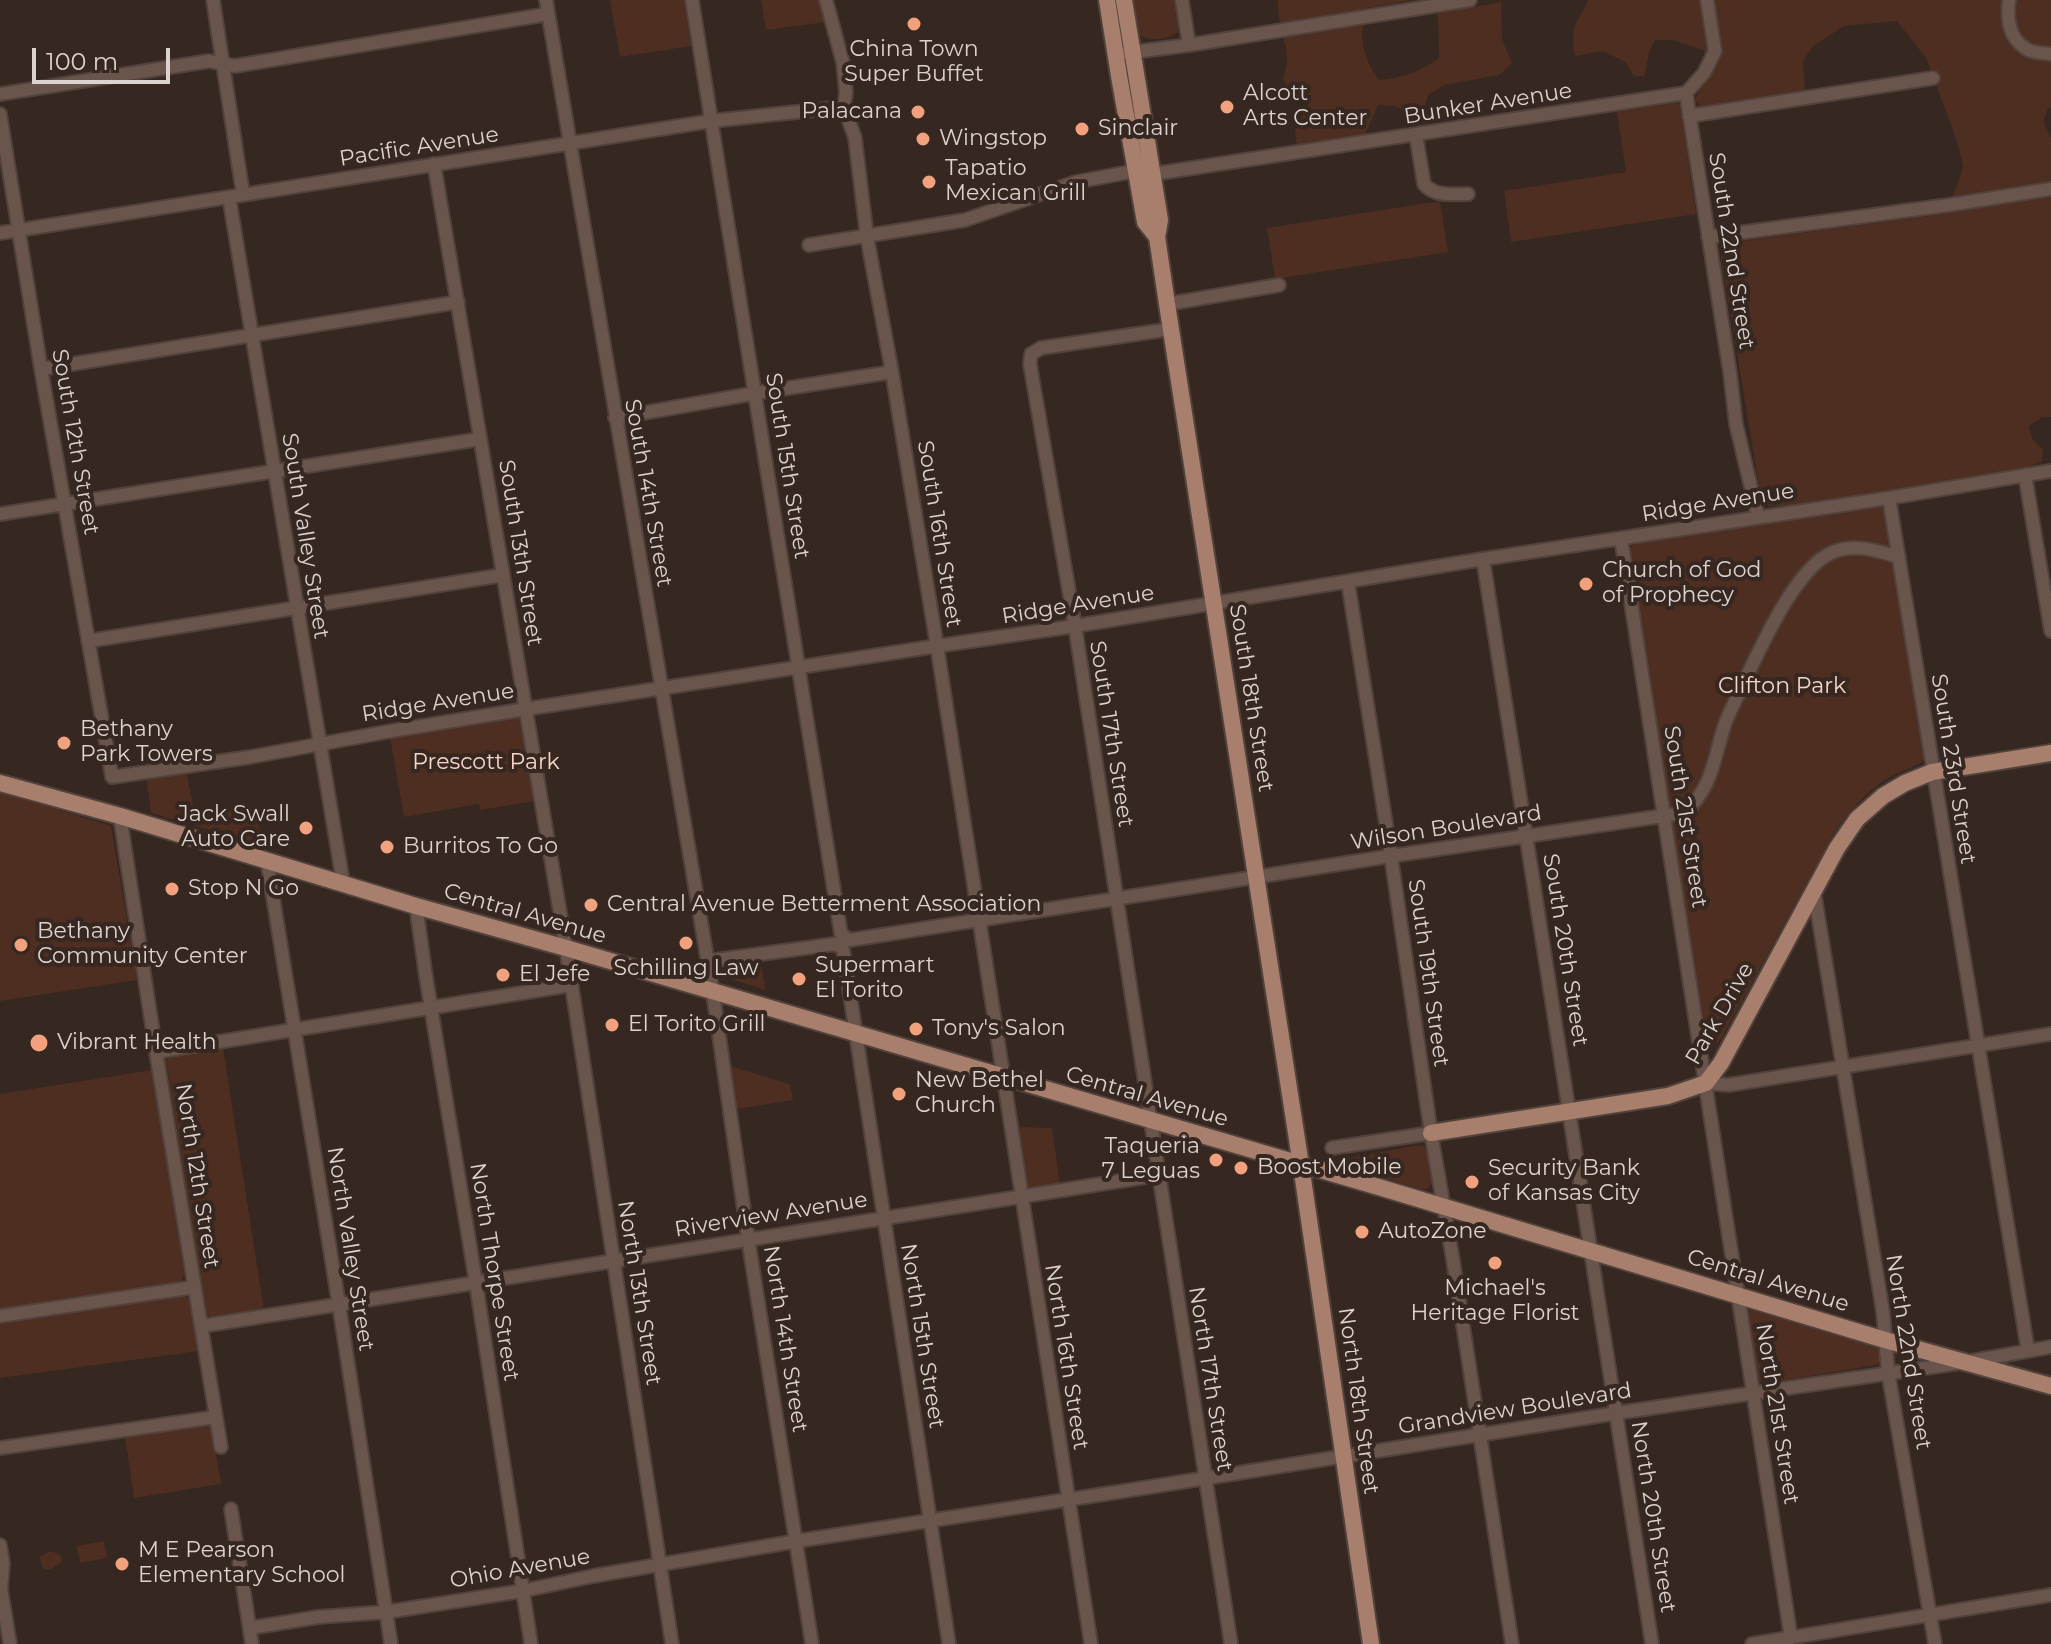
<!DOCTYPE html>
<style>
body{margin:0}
#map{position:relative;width:2051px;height:1644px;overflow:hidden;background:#362720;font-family:Montserrat,sans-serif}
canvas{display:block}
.scale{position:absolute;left:32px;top:48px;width:138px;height:36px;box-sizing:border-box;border:4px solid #dcd2ce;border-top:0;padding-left:10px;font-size:24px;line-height:28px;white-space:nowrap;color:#dcd2ce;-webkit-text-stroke:6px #362720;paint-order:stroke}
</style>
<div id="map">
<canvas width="2051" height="1644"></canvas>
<div class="scale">100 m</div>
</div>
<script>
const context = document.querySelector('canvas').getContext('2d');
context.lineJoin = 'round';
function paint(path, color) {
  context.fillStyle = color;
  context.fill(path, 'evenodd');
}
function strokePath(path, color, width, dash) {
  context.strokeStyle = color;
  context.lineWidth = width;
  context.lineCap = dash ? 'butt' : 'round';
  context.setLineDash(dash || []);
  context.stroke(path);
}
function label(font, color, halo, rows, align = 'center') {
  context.font = font + ' Montserrat,sans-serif';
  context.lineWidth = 8;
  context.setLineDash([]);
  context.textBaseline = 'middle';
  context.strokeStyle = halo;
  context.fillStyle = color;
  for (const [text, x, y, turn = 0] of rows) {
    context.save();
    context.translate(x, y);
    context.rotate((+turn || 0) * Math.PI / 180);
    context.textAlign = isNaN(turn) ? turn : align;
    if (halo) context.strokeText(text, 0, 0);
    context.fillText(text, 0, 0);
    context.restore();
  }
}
const green = new Path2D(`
 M610 0H684L691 46 620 57Z
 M761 0H819L826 22 766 30Z
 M1132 0H1175L1179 24 1178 32C1167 40 1148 42 1137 34Z
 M1278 0H1412L1367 8C1358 35 1362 56 1379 80 1400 79 1421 71 1439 58L1438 13 1501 2 1502 38 1512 64 1499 75 1444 85 1428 95 1424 111 1411 115 1395 106 1378 105 1364 137 1297 147 1295 131 1310 101 1304 91 1289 89 1283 79C1295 52 1276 28 1278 0Z
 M1588 0H2051V107L2048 109 2043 121 2051 138V417H2042L2029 426 2032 438 2043 450 2042 461 2025 469 1796 505 1769 506 1761 498 1721 257 1724 247 1736 242 1944 214 1958 184 1963 166 1957 141 1926 58 1897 21 1844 26 1813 46 1803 61 1805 92 1701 107 1695 100 1699 91 1713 73 1703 50 1673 40H1655C1646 54 1649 62 1644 76H1634L1625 62 1603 51 1575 56C1570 22 1576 28 1588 0Z
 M1675 103 1680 105 1696 214 1511 242 1504 191 1626 172 1617 112Z
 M1440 201 1448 252 1275 279 1267 228Z
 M1878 504 1883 505 1885 509 1925 756 1924 760C1914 768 1901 771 1890 777 1866 791 1848 812 1833 835L1722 1037 1718 1043 1708 1045 1705 1042 1629 551 1634 543Z
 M518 716 522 717 535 801 480 810 479 804 404 817 390 737Z
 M186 770 194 809 256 811 262 845 151 813 146 776Z
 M0 792 111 826 137 980 0 1001Z
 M761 963 765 990 731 979 727 975 726 969Z
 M223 1048 264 1310 212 1318 207 1314 166 1060 169 1057Z
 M730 1066 786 1083 790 1085 793 1100 737 1109Z
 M152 1070 184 1273 183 1278 179 1284 0 1311V1094Z
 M1016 1127 1052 1128 1060 1184 1030 1188 1025 1186Z
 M1418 1145 1424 1146 1427 1150 1432 1181C1430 1188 1427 1189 1421 1189L1345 1166 1341 1162 1344 1159Z
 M183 1296 188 1298 190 1302 199 1351 0 1378V1321Z
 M1752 1310 1877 1346 1881 1349V1361L1878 1364 1871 1366 1766 1383 1761 1382 1756 1372 1747 1314 1748 1311Z
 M209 1424 212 1429 221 1484 134 1498 125 1436Z
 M104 1541 107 1558 80 1563 77 1546Z
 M50 1551C56 1553 63 1555 62 1562L51 1569H44L42 1566 40 1557Z`);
const minor = new Path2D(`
 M213 0 243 194
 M546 0 713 993 748 1238 812 1644
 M692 0 841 934 850 940 1391 856 1683 813C1711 792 1714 759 1724 727 1729 711 1738 697 1744 682 1761 647 1796 567 1833 552 1856 543 1877 551 1899 557
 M826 0 843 63 846 92 844 107 855 138 867 237 892 372 937 646 1091 1644
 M1182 0 1189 45
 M1707 0 1715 51 1704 73 1686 93 1730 373 1736 424 1758 517
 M2009 0C2007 18 2008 37 2025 48 2031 53 2043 53 2051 54
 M1126 53 1189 45 1470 0
 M0 94 209 61 235 66 548 14
 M0 114 41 369 112 777 250 757 391 731 526 709 937 646 1075 626 1483 559 1889 498 2051 471
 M1689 116 1933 78
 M1416 135 1424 184C1435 197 1452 194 1468 194
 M434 164 566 948 672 1644
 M1153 174 1686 93
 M229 197 343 882
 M0 233 711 121 844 107
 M1708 237 1949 205 2051 189
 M809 245 965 220 1076 182 1135 171
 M1167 304 1279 285
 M1171 329 1041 348 1031 354 1030 364 1075 626 1231 1644
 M41 369 458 302
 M615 418 756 393 892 372
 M2025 475 2051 631
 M1889 498 2028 1351
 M0 514 480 439
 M1621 538 1791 1638
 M1483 559 1652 1644
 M1348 582 1391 856 1431 1133 1453 1260 1512 1644
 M88 641 503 575
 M120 816 156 1052 221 1447
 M267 860 339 1305 391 1644
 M1814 891 1883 1312 1888 1372 1935 1644
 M416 906 426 977 476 1283 531 1644
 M708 961 835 944 843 949 949 1644
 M156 1052 571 985
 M1706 1083 1728 1085 2051 1034
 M1332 1148 1431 1133
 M0 1316 195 1287
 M202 1326 1158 1175
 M0 1448 216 1417
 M231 1509 252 1644
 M0 1545 3 1563 1 1589 10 1644
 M250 1628 318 1617 386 1612 522 1591 593 1576 797 1541 1137 1489 1617 1413 1966 1362 2051 1347
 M1752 1644 2051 1595`);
const major = new Path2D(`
 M1107 0 1119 76 1145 222 1157 237
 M1124 0 1160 220 1157 237 1167 304 1301 1165 1371 1644
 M0 783 120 816 416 906 566 948 1382 1188 1885 1340 2051 1386
 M1431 1133 1668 1096 1706 1083 1721 1063 1837 848 1857 819 1883 796 1905 783 1932 772 2051 753`);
const markers = [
 [914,24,8,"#f1a17d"],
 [1227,107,8,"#f1a17d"],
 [918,112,8,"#f1a17d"],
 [1082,129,8,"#f1a17d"],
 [923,139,8,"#f1a17d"],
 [929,182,8,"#f1a17d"],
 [1586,584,8,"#f1a17d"],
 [64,743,8,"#f1a17d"],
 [306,828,8,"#f1a17d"],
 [387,847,8,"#f1a17d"],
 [172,889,8,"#f1a17d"],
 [591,905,8,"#f1a17d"],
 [686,943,8,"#f1a17d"],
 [21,945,8,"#f1a17d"],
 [503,975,8,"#f1a17d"],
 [799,979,8,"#f1a17d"],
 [612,1025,8,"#f1a17d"],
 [916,1029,8,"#f1a17d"],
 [39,1043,10,"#f1a17d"],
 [899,1094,8,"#f1a17d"],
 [1216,1160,8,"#f1a17d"],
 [1241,1168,8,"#f1a17d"],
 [1472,1182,8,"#f1a17d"],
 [1362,1232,8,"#f1a17d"],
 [1495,1263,8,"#f1a17d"],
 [122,1564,8,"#f1a17d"]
];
const poiNames = [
 ["China Town",914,50,"center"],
 ["Super Buffet",914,75,"center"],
 ["Alcott",1243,94],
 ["Arts Center",1243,119],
 ["Palacana",902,112,"right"],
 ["Sinclair",1098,129],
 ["Wingstop",939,139],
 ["Tapatio",945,169],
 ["Mexican Grill",945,194],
 ["Church of God",1602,571],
 ["of Prophecy",1602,596],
 ["Bethany",80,730],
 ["Park Towers",80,755],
 ["Jack Swall",290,815,"right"],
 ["Auto Care",290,840,"right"],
 ["Burritos To Go",403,847],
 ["Stop N Go",188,889],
 ["Central Avenue Betterment Association",607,905],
 ["Bethany",37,932],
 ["Community Center",37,957],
 ["Supermart",815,966],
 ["El Torito",815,991],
 ["Schilling Law",686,969,"center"],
 ["El Jefe",519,975],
 ["El Torito Grill",628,1025],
 ["Tony's Salon",932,1029],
 ["Vibrant Health",57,1043],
 ["New Bethel",915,1081],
 ["Church",915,1106],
 ["Taqueria",1200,1147,"right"],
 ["7 Leguas",1200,1172,"right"],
 ["Boost Mobile",1257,1168],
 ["Security Bank",1488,1169],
 ["of Kansas City",1488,1194],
 ["AutoZone",1378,1232],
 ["Michael's",1495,1289,"center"],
 ["Heritage Florist",1495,1314,"center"],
 ["M E Pearson",138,1551],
 ["Elementary School",138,1576]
];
const streetNames = [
 ["Bunker Avenue",1488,104,-9],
 ["Pacific Avenue",419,147,-9],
 ["South 22nd Street",1731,251,81],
 ["South 12th Street",75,442,80],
 ["South 15th Street",787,466,81],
 ["South 14th Street",648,493,80],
 ["Ridge Avenue",1718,503,-9],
 ["South 16th Street",939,534,81],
 ["South Valley Street",305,536,81],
 ["South 13th Street",520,553,81],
 ["Ridge Avenue",1078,605,-9],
 ["South 18th Street",1251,698,81],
 ["Ridge Avenue",438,703,-9],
 ["South 17th Street",1111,734,81],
 ["South 23rd Street",1953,769,81],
 ["South 21st Street",1685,817,81],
 ["Wilson Boulevard",1446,828,-9],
 ["Central Avenue",525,914,16],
 ["South 20th Street",1565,950,81],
 ["South 19th Street",1428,973,82],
 ["Park Drive",1720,1014,-60],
 ["Central Avenue",1147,1097,16],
 ["North 12th Street",197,1176,81],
 ["Riverview Avenue",771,1215,-9],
 ["North Valley Street",350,1249,81],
 ["North Thorpe Street",494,1272,81],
 ["Central Avenue",1768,1281,17],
 ["North 13th Street",639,1293,81],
 ["North 15th Street",922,1336,81],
 ["North 14th Street",785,1339,81],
 ["North 22nd Street",1908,1352,81],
 ["North 16th Street",1066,1357,81],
 ["North 17th Street",1210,1379,81],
 ["North 18th Street",1358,1401,82],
 ["Grandview Boulevard",1515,1409,-9],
 ["North 21st Street",1777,1414,81],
 ["North 20th Street",1653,1517,81],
 ["Ohio Avenue",520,1569,-10]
];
const parkNames = [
 ["Clifton Park",1782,687],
 ["Prescott Park",486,763]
];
paint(green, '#4d2e21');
strokePath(minor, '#51423c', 16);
strokePath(major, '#51423c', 20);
strokePath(minor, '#6a554c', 12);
strokePath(major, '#a87e6c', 16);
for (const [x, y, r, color] of markers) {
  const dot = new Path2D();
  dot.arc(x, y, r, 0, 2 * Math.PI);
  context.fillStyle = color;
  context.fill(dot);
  strokePath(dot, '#362720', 3);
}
label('22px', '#dcd2ce', '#362720', poiNames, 'left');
label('22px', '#dcd2ce', '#362720', streetNames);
label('22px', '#f5d5c8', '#362720', parkNames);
</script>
